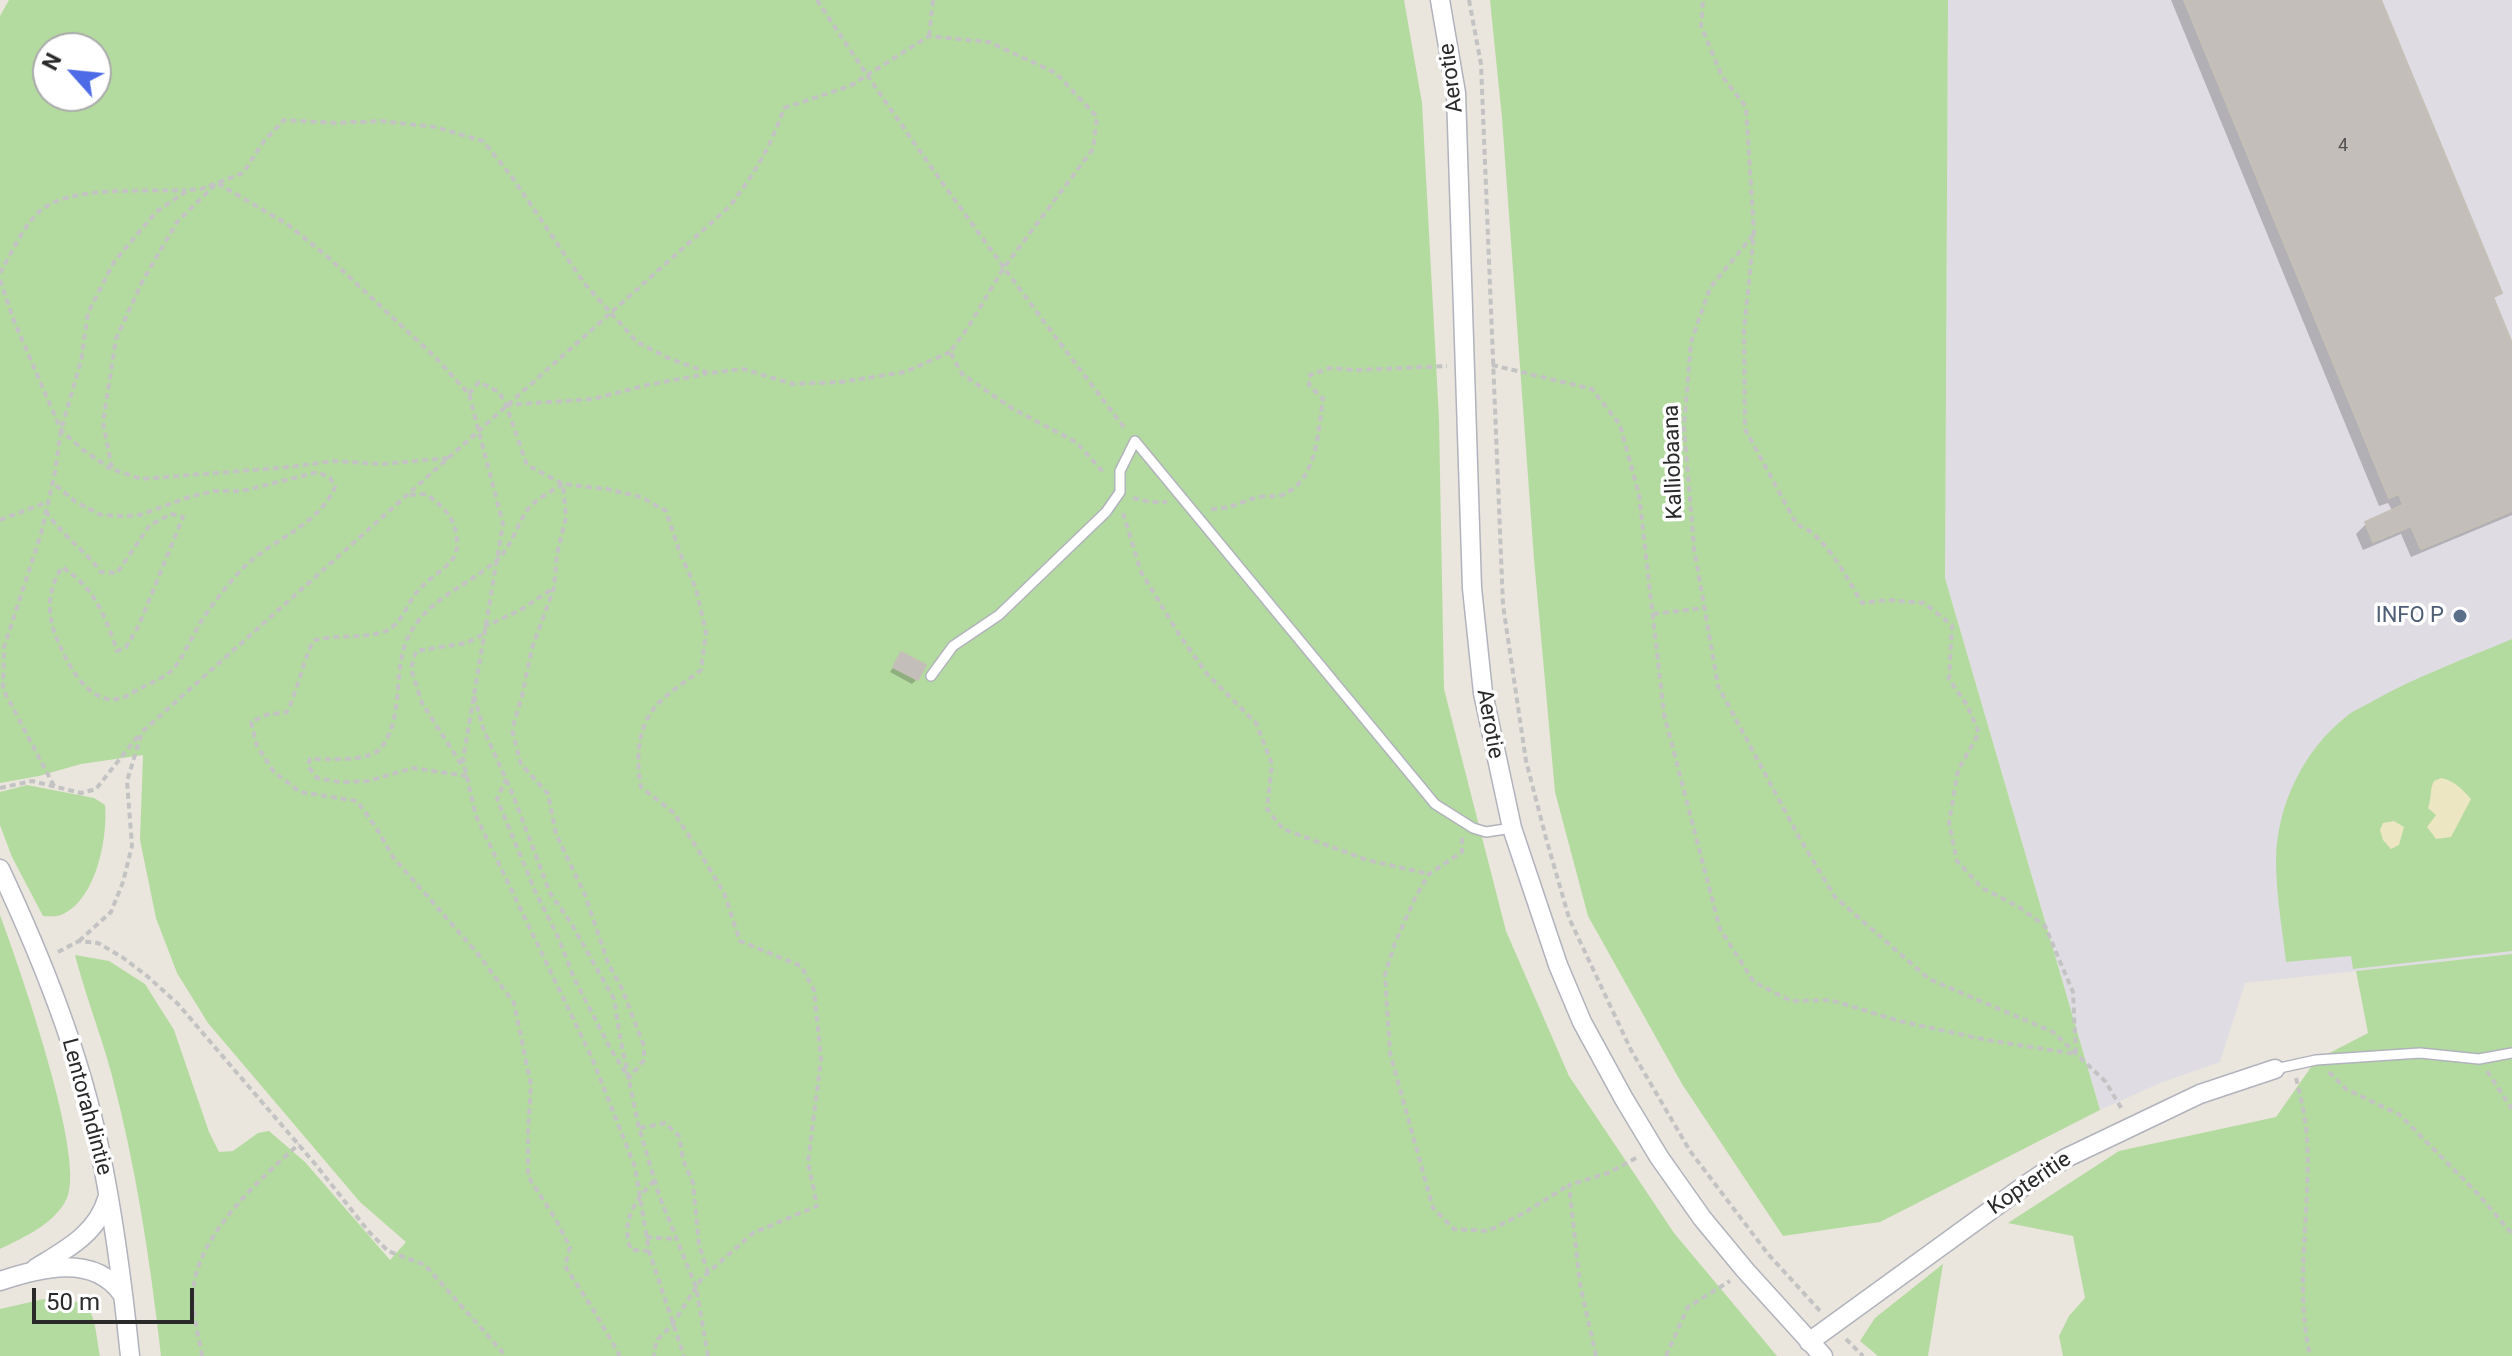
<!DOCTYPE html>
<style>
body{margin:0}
#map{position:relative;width:2512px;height:1356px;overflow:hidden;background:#eae5dd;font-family:Roboto,sans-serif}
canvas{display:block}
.north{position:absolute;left:32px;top:32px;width:80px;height:80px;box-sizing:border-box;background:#fff;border:2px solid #aaa;border-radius:50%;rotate:297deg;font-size:22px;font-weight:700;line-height:32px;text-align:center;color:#2a2a2a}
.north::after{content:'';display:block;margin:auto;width:28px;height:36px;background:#4e6be7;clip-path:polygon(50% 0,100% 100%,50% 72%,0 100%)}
.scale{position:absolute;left:32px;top:1288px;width:162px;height:36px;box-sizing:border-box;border:4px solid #2a2a2a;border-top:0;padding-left:10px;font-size:24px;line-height:28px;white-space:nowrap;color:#2a2a2a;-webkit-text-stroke:6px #fff;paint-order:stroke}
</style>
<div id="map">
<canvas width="2512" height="1356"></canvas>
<div class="north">N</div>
<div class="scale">50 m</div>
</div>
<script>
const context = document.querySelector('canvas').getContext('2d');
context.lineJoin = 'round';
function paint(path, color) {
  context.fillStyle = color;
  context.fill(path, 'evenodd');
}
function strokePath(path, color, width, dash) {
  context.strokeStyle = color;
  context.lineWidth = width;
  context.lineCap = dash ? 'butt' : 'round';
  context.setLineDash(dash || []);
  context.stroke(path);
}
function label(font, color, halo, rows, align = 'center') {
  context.font = font + ' Roboto,sans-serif';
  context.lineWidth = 7;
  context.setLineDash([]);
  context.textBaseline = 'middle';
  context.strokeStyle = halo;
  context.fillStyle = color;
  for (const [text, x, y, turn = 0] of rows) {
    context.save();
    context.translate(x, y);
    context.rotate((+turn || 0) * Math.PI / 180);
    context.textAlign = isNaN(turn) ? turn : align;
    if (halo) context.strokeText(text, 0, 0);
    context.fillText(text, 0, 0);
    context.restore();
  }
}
const industrial = new Path2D(`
 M1948 0H2512V954L2245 983 2220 1062 2160 1083 2100 1110 1945 578Z`);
const green = new Path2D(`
 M9 0H1404L1422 103 1439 419 1444 689 1506 931 1569 1076 1674 1233 1777 1356H161C150 1260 136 1166 111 1072 100 1032 85 994 75 955L109 961 145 984 174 1030 209 1132 219 1152 233 1151 258 1133 269 1131 305 1162 390 1260 406 1242 360 1202 208 1023 177 973 156 918 140 840 143 755 81 764 39 776 0 783V16ZM48 48H96V96H48Z
 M1490 0H1948L1945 578 2100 1110 1880 1222 1783 1236 1682 1084 1588 916 1555 792 1534 559 1502 118Z
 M2512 639V951L2353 969 2351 956 2286 962C2282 928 2276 894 2276 859 2277 805 2304 749 2347 716 2354 710 2365 706 2373 701 2417 676 2465 659 2512 639Z
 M27 785 94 798 105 805C108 838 96 901 61 915 56 917 49 916 43 916L12 857 0 825V792Z
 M0 915C18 964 86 1156 67 1198 55 1224 24 1237 0 1249Z
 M2512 954V1356H2063L2059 1336 2069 1316 2085 1298 2073 1236 2008 1223 2119 1151 2276 1117 2316 1060 2368 1033 2356 971Z
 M1943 1264 1928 1356H1878L1860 1341 1875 1318Z
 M44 1299C97 1299 92 1309 100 1356H0V1309Z`);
const sand = new Path2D(`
 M2441 778C2455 781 2462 789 2471 799L2451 837 2436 839 2427 827 2436 815 2428 808C2432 798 2429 791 2434 781Z
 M2394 821 2404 827 2399 845 2391 849 2383 840 2380 830 2383 823Z`);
const shadow = new Path2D(`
 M2171 0H2379L2500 292 2492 300 2512 349V515L2411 557 2401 534 2363 550 2356 534 2366 524 2393 512 2388 503 2379 506Z
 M902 654 917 679 912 684 890 672Z`);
const building = new Path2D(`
 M2184 0H2381L2502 293 2493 297 2512 343V511L2421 549 2411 526 2373 542 2365 522 2403 505 2399 494 2389 498Z
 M901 652 926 665 918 680 893 667Z`);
const path = new Path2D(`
 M817 0C914 148 1019 290 1126 430
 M1469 0 1481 64 1503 605 1526 761 1546 838 1569 918 1631 1050 1690 1151 1768 1254 1821 1312
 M929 36 933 0
 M1753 235 1710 288 1691 342 1684 427 1694 548 1718 686 1799 837 1835 897 1929 979 2053 1032 2105 1081 2123 1111
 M0 273C12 253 22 227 40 211 70 185 147 192 186 190
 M0 280 14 321 61 430 83 450 111 469
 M1492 365 1592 389 1620 425 1639 495 1664 714 1720 929 1754 982 1791 1001 1831 1000 1899 1021 1987 1040 2076 1054 2073 992 2045 926 2019 907 1982 888 1957 861 1949 823 1958 770 1979 733 1967 705 1949 679 1952 625 1924 603 1888 600 1862 603C1848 580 1824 532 1797 525L1745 429 1744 330 1754 233 1746 107 1722 76 1701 26 1703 0
 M469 394 479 382 499 392 506 405 527 465 563 484 607 489 641 497 666 511 680 553 696 589 706 632 701 670C687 681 667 693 655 707 637 729 636 760 641 787L674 813 697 848 724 893 740 941 801 966 814 990 821 1059 808 1162 817 1206 753 1233 702 1278 672 1325 656 1341 654 1356
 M506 405 593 399 647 385 706 374
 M448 458 382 464 334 461 290 467 141 479 112 469 103 422 116 339 142 282 177 222 217 183 287 224 328 257 436 358 469 394 503 524 463 760 476 816 592 1058 635 1167 649 1251 684 1356
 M410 495 426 494C445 508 456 518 457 543 457 549 456 555 452 560 442 572 426 580 416 593 407 605 401 624 386 631 363 640 336 633 313 641 302 665 298 689 287 712L266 715 251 722 257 746 274 772 300 792 357 801 377 829 393 857 478 954 514 1003 531 1085 528 1132V1176L556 1220 570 1247 565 1266 596 1314 620 1356
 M1133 498 1150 502H1167
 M1211 509C1233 509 1241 501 1259 497 1267 495 1277 498 1284 494 1318 479 1318 430 1323 399L1309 385 1310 375 1330 368 1357 370 1447 366
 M46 511C60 534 84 549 101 572L117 573 150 525 171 514 183 517 139 625 126 647 117 651C105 616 95 588 62 567 45 594 47 620 61 648 71 670 92 707 121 698 129 696 136 690 143 687 151 683 163 678 170 672 182 661 190 640 199 625 211 605 228 584 244 567 273 539 319 525 335 487L330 478 318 472 242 491H214L189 497 140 515 125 516 101 515 76 502 53 483
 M1123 513 1141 572 1180 636 1208 675 1256 723 1272 764 1267 809 1283 829 1367 860 1429 874
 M0 520 48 502
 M1653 614 1704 608
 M484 627 522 609 552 589
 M474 696 483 728 513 795 550 893 571 923 614 999 620 1037 639 1128 659 1195 696 1287 708 1356
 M461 764 422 703 411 669 416 651 466 643 482 635
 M467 776 413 768 368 781 340 782 317 778 308 766 310 759C327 759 370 762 381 748 404 718 393 676 406 642 422 601 466 587 496 561 512 547 516 526 528 509 536 499 552 491 563 484L566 517 557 554 554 588 532 648 522 696 512 730 521 764 548 794 556 834 585 895 608 963 622 989 644 1046V1060L629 1078 610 1048 574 978 558 937 536 893 497 799 506 779
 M54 786 3 689 4 647 41 534 55 472 61 430 81 361 88 313 114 262 156 212 188 190 201 189 243 173 264 141 284 120 336 123 381 121 435 127 483 141 512 177 584 283 637 342 668 358 709 373 743 369 793 384 841 382 905 372 950 352
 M0 788 32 781 81 793 96 789 138 736
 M1462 838V852L1429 874 1416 896 1395 943 1385 975 1390 1053 1433 1208 1454 1229 1488 1231 1524 1213 1569 1185
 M79 941 111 912 123 882 132 846 127 781 142 732 729 207C755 173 770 148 784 108L850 86 929 36 989 42 1056 73 1097 117 1093 149 1003 269 967 329 950 352 962 374 1013 409 1076 442 1104 473
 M58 952 79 941 98 943 122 957 147 976 178 1004 219 1052 316 1165 369 1232 388 1251 425 1265 506 1356
 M2487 1071 2512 1109
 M2329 1072 2346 1089 2400 1115 2478 1194 2512 1234
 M2296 1078C2301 1098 2306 1119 2307 1139 2311 1211 2294 1285 2310 1356
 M640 1128 665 1123 679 1136 683 1160 693 1183 699 1245 708 1273
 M646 1237 676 1239
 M649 1251 631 1250C620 1222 635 1200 654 1181
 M1846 1339 1863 1356
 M202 1356C199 1336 192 1314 193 1294 195 1237 259 1180 299 1144
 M1596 1356 1580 1284 1569 1185 1608 1173 1638 1157
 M1666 1356 1688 1307 1730 1281`);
const service = new Path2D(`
 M931 676 953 646 999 615 1106 512 1120 492V471L1135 441 1435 804 1473 828 1486 832 1512 828
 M2275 1069 2316 1060 2420 1053 2479 1059 2512 1053`);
const minor = new Path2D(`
 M1440 0 1456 93 1472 588 1483 693 1512 828 1558 965 1582 1022 1624 1099 1659 1157 1702 1218 1745 1270 1823 1356
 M0 869C42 959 80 1053 100 1151 114 1218 123 1288 130 1356
 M36 1268C65 1250 97 1234 107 1199
 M0 1281C39 1268 94 1253 122 1294
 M1809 1342 2024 1186 2066 1158 2200 1094 2275 1069`);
const markers = [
 [2460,616,8,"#5c6f8a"]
];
const numberNames = [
 ["4",2343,146]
];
const streetNames = [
 ["Aerotie",1452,78,-97],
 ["Kalliobaana",1674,462,-92],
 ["Aerotie",1489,724,80],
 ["Lentorahdintie",86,1107,75],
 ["Kopteritie",2030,1184,-34]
];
const serviceNames = [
 ["INFO P",2444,616]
];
paint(industrial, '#dfdde3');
paint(green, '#b4db9f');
paint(sand, '#ece6c3');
paint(shadow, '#0003');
paint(building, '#c3beba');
strokePath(building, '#c5c0b7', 2);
strokePath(service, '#b1b3bc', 12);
strokePath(minor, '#b1b3bc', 21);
strokePath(path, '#c3c3c3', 4, [6, 4]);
strokePath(service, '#fff', 9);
strokePath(minor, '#fff', 18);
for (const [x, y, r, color] of markers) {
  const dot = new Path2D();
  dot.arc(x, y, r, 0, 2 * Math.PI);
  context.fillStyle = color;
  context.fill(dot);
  strokePath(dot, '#fff', 3);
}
label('18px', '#504f4e', null, numberNames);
label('22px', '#2a2a2a', '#fff', streetNames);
label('22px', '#4e5e75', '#fff', serviceNames, 'right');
</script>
